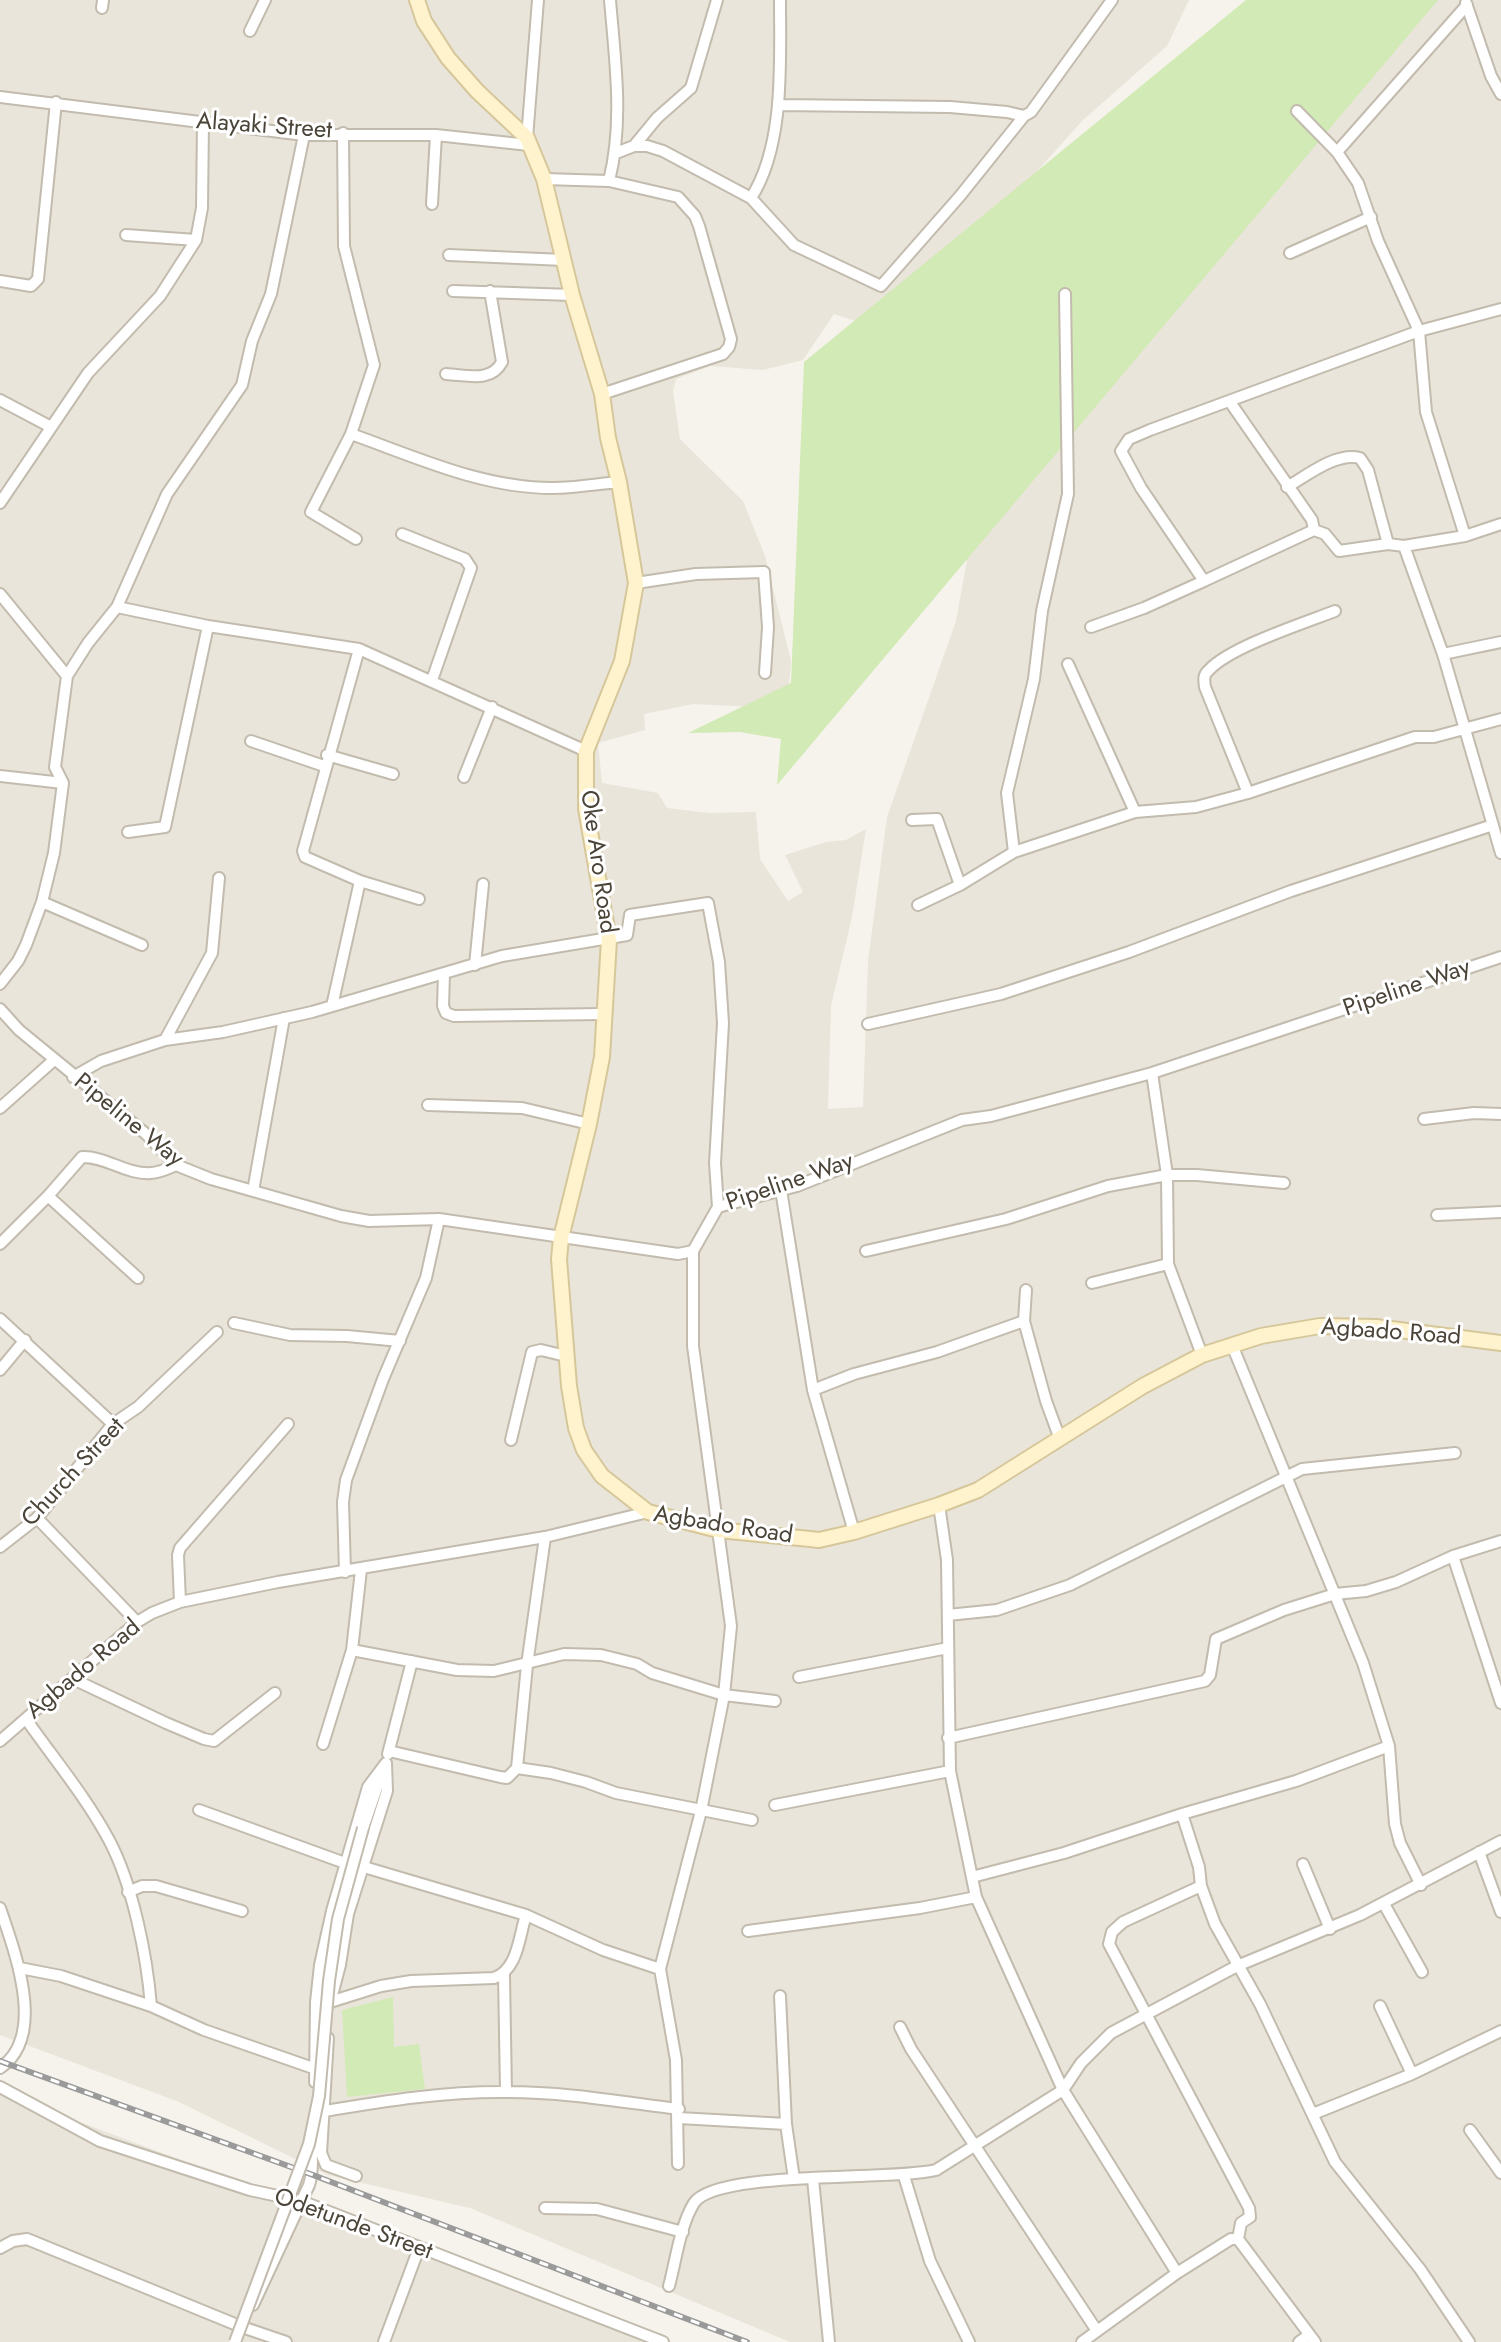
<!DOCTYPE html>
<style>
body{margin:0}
canvas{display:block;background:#f6f3ec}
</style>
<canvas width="1501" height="2342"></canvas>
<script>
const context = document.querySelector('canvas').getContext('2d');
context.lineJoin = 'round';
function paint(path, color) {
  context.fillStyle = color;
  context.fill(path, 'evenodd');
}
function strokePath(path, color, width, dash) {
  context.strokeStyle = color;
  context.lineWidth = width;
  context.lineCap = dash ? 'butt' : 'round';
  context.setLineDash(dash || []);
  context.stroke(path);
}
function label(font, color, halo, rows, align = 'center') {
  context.font = font + ' Jost,sans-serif';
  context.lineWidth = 6;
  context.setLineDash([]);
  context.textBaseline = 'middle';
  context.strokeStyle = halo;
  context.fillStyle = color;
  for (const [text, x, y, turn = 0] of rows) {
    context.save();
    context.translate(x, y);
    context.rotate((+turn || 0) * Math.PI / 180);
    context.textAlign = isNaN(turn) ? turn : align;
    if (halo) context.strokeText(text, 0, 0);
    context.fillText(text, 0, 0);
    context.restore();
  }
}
const residential = new Path2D(`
 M0 0H1189L1167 46 1083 120 949 269 876 328 834 314 803 360 763 370 710 366 676 379 673 391 680 439 743 501 765 556 791 661 789 685 776 708 693 704 644 714 645 730 598 743 602 783 658 793 667 808 709 813 756 812 760 859 788 901 803 892 785 855 826 842 846 840 866 829 852 917 831 1006 828 1109 863 1107 868 961 887 817 956 621 967 560 961 500 1289 0H1501V2342H790L470 2208 328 2175 179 2102 0 2035Z
 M0 2092 476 2271 655 2342H0Z`);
const green = new Path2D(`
 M1246 0H1438L777 785 781 739 740 732 688 733 791 683 804 362Z
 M393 1997 394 2047 419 2044 425 2089 347 2097 342 2010Z`);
const street = new Path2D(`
 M1466 3 1491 76 1501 94
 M102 8 103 0
 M250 31 265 0
 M0 97 304 135H436L529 145
 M780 105 950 107 1007 112 1024 116
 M1297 111 1337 152 1358 183 1378 241 1419 331 1426 412 1465 536
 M343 133 344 246 374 365 351 434 311 512 356 539
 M527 138 538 0
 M634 146 657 118 691 88 717 0
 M1337 152 1467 5
 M616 153 634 146H647L663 151 751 198 794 245 881 286 960 196 1024 116 1031 112 1112 0
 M544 179 609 181 678 197 695 216 699 226 731 339 729 347 723 354 602 394
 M609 181C624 122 615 60 610 0
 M751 198C785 145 780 61 780 0
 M432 204 436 135
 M126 235 196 240
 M1290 253 1371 217
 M449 255 564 260
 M0 281 31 286 38 279 56 102
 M453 291 572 295
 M446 374C467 375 491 383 502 362L490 291
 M0 400 51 427
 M1230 402 1312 520 1314 530 1325 534 1339 551 1388 544 1404 546 1465 536 1501 524
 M351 434C416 457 482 488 552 488 574 488 597 484 619 482
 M1287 487C1308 475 1336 452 1360 458L1368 470 1388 544
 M0 503 88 373 160 296 196 240 202 208 203 123
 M1314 530 1204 581 1141 488 1121 451 1129 439 1150 430 1419 331 1501 309
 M402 534 465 559 471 568 432 680
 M1404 546 1443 654 1501 853
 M636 583 696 574 764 572 768 627 765 673
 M0 594 67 676
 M117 607 208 626 359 649 586 751
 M1091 627 1144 608 1204 581
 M359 649 303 851 305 857 360 881 419 899
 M1443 654 1501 642
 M1068 664 1135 812
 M251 741 324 766
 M327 755 393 774
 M0 776 63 783
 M464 777 492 707
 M1248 793 1205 687C1204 680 1203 675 1209 670 1230 647 1304 623 1335 611
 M912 820 937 819 960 885
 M128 832 165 827 208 626
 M1014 852 1007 793 1034 679 1042 611 1068 494 1065 294
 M42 902 142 945
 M918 905 960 885 1014 852 1135 812 1196 807 1248 793 1415 737H1434L1501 719
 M475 965 483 884
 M444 974 443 1006 446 1013 454 1016 603 1014
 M0 984 18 961 26 945 42 902 54 853 63 783 55 767 67 676 88 643 117 607 167 494 242 385 252 341 271 294 304 135
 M332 1006 360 881
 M0 1009 19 1030 146 1134 176 1165 211 1179 341 1216 369 1221 439 1219 678 1254 693 1251 718 1207 797 1186 962 1120 991 1116 1152 1073 1501 957
 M868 1024 1001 994 1129 952 1291 891 1493 825
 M165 1040 212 953 219 878
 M1152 1073 1167 1175 1168 1264 1202 1355
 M73 1077 101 1061 165 1040 223 1032 312 1012 502 956 627 935 630 915 708 903 719 962 723 1023 715 1163 718 1207
 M428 1105 522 1108 589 1124
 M0 1108 54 1060
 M1424 1119 1474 1113 1501 1114
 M781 1190 813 1390 854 1532
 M253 1191 284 1018
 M48 1196 138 1278
 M1437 1215 1501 1212
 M0 1244 48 1196 82 1157C105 1156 127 1175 151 1173 159 1173 169 1168 176 1165
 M866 1251 1006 1219 1108 1186 1167 1175H1197L1284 1183
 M1092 1283 1168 1264
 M1026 1290 1024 1321 1046 1401 1060 1439
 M0 1319 113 1424
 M234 1323 290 1335 347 1336 400 1341
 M1232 1345 1363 1663 1389 1746 1395 1824 1400 1843 1421 1885
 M0 1370 25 1340
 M813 1390 854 1374 937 1352 1024 1321
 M511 1440 532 1352 541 1350 566 1356
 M939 1505 947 1560 950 1771 976 1897 1063 2090 1177 2273
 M37 1518 137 1622
 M0 1547 37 1518 113 1424 138 1407 217 1332
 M1453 1556 1501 1703
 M345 1572 343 1502 346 1480 383 1379 426 1278 439 1219
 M180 1602 178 1555 180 1548 288 1424
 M948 1615 997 1610 1070 1585 1302 1469 1455 1453
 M352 1650 457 1670 494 1671 564 1654 601 1655 637 1664 652 1673 724 1695 775 1701
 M799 1677 948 1648
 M73 1679 166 1723 204 1739 214 1741 275 1693
 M26 1719C54 1759 86 1797 109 1840 133 1885 147 1957 151 2006
 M948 1738 1205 1681 1210 1675 1216 1639 1284 1610 1335 1594 1366 1591 1396 1582 1453 1556 1501 1541
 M0 1741 137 1622 152 1613 180 1602 278 1582 545 1537 648 1512
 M323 1744 352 1650 361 1570
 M389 1751 500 1777 507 1778 517 1768 527 1665 545 1537
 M388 1754 412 1661
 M517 1768 551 1773 586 1782 616 1793 752 1820
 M775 1805 950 1771
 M199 1810 345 1863
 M1182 1814 1199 1867 1201 1886 1215 1924 1260 2004 1335 2162 1420 2269 1469 2342
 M363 1828 382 1773
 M1479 1852 1501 1912
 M1303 1864 1330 1929
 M364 1867 526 1915 603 1950 660 1969
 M972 1877 1064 1853 1182 1814 1296 1781 1389 1746
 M1201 1886 1123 1922 1112 1932 1109 1944 1249 2208 1250 2217 1241 2223 1238 2239
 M128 1892 142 1886H156L242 1911
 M1384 1904 1422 1972
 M0 1908C14 1950 48 2036 0 2068
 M748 1931 920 1908 976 1897
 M20 1968 61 1976 151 2006 204 2030 316 2069
 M504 1975 506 2092
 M780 1996 786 2124 794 2179
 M330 2002 381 1986 411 1981 494 1978C518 1970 519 1936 526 1915
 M1380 2006 1412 2074
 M900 2027 911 2049 1097 2331
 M328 2038 321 2153 326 2165 356 2176
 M315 2082 316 2002 320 1965 332 1911 368 1787 386 1763 387 1791 348 1914 340 1965 330 2003
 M0 2087 100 2141 250 2190 301 2201 663 2342
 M325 2111C384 2101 448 2091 508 2092 565 2092 622 2102 679 2109
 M1313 2114 1412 2074 1501 2031
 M679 2118 786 2124
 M1470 2130 1501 2173
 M678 2164 676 2060 660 1969 701 1811 724 1695 731 1626 693 1346V1251
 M904 2176 930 2261 969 2342
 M813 2179 829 2342
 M545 2208 597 2209 683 2232
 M0 2248 13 2241 27 2239 242 2327 286 2342
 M669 2286C676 2260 680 2226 694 2203 716 2170 890 2181 936 2170L1063 2090 1081 2063 1111 2033 1237 1966 1360 1915 1501 1841
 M253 2305 309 2185C314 2171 311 2158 312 2142
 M384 2342 419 2248
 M1082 2342 1177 2273 1231 2239H1238L1315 2342
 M1299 2342 1309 2335`);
const secondary = new Path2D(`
 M417 0 424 21 448 58 477 91 527 138 544 179 572 295 602 394 608 438 619 482 636 583 622 661 586 751V809L609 940 602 1057 589 1124 561 1238 559 1259 569 1386 576 1428 584 1450 602 1476 648 1512 718 1530 810 1539 819 1540 854 1532 939 1505 978 1490 1143 1386 1202 1355 1261 1336 1320 1326 1376 1327 1501 1343`);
const rail = new Path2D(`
 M0 2061 313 2175 747 2342`);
const streetBridge = new Path2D(`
 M235 2342 309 2144 319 2096 329 1981 338 1919 363 1828`);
const streetNames = [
 ["Alayaki Street",264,127,4],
 ["Oke Aro Road",597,862,82],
 ["Pipeline Way",1407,989,-19],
 ["Pipeline Way",128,1121,39],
 ["Pipeline Way",790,1183,-19],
 ["Agbado Road",1391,1333,4],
 ["Church Street",74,1473,-47],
 ["Agbado Road",723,1526,9],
 ["Agbado Road",84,1670,-40],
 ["Odetunde Street",353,2225,20]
];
paint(residential, '#eae5da');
paint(green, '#d2eab5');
strokePath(street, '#c2bbae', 14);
strokePath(secondary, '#d6c79b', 18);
strokePath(street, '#fff', 10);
strokePath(secondary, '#fff3cd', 14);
strokePath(rail, '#9a9a9a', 6);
strokePath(rail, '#fff', 3, [9]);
strokePath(streetBridge, '#c2bbae', 14, []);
strokePath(streetBridge, '#fff', 10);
label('24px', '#4b4439', '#fff', streetNames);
</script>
